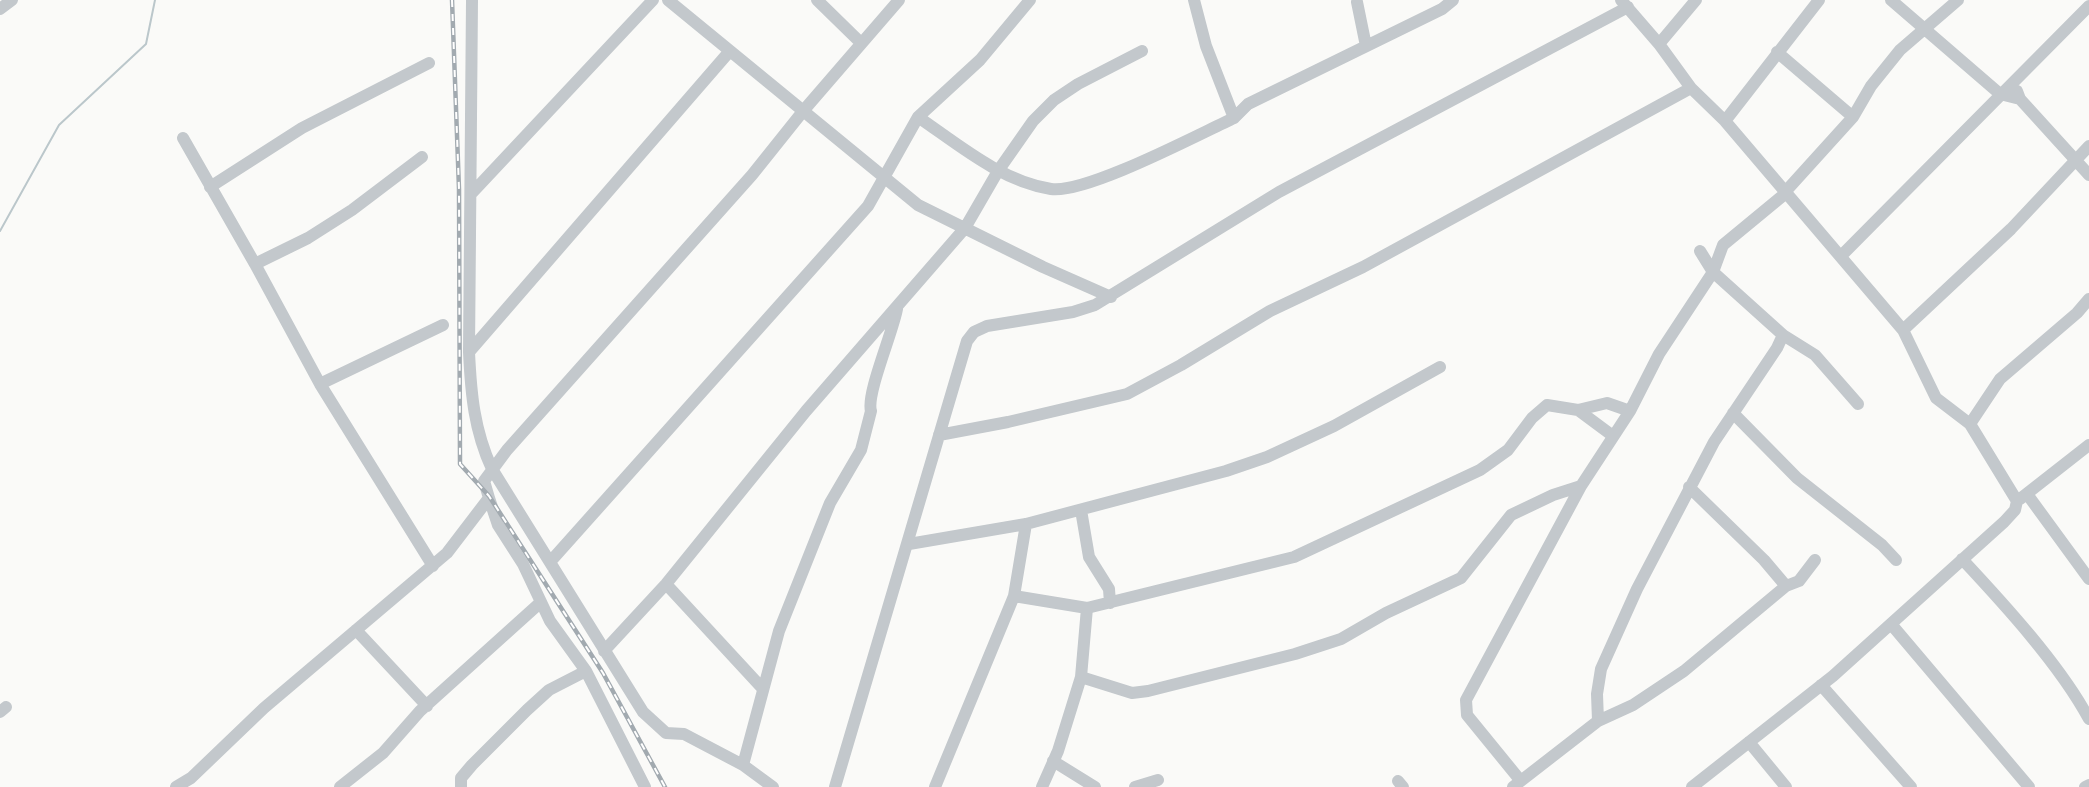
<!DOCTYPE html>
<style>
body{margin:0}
canvas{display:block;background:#fafaf8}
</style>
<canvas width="2089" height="787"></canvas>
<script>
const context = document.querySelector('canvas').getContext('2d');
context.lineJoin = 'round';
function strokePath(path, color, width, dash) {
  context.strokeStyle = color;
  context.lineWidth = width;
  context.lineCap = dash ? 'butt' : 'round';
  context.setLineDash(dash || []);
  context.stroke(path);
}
const stream = new Path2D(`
 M0 231 59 125 146 44 155 0`);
const minor = new Path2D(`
 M472 0 469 352C471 394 474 430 492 469L643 712 666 733 684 734 743 765 773 787
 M668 0 918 205 1043 267 1111 297
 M817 0 861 43
 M1194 0 1206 46 1234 118
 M1621 0 1659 44 1691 88 1725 121 1903 330 1936 398 1970 424 2017 501 2015 510 2004 522 1833 676 1692 787
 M1891 0 2000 94 2020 99
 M1357 2 1366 46
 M0 9 12 0
 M1659 44 1696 0
 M1777 52 1853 117
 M2017 91 2020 99 2089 175
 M918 117C959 145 1001 181 1051 189 1086 194 1197 135 1234 118L1248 104 1442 9 1453 0
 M1725 121 1819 0
 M183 138 255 264 320 384 433 566
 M210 187 302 128 429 63
 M1786 191 1853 117 1871 86 1900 50 1958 0
 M471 194 653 0
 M1700 251 1713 272 1783 335 1815 355 1858 404
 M1841 256 2089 6
 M255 264 308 238 352 210 422 157
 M1903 330 2011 229 2089 146
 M469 352 729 52
 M320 384 443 325
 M1578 410 1613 436
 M1733 413 1797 478 1882 545 1896 560
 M1970 424 2000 379 2077 313 2089 299
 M939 435 1008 422 1127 394 1181 365 1270 311 1363 267 1691 88
 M1689 487 1764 560 1786 586
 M2027 494 2089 579
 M489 498 498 525 523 564 550 621 586 671 645 787
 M2020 499 2089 445
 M1081 510 1089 557 1109 589 1110 603
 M909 544 1026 524 1226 471 1267 457 1334 426 1440 367
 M1962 559C2004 604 2060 665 2089 719
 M550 562 868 206 918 117 980 60 1030 0
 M666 584 763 689
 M1014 596 1087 608 1294 557 1480 470 1508 450 1532 418 1547 405 1578 410 1607 403 1630 411
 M1891 624 2029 787
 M356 630 427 706
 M604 651 666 584 806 411 965 228 998 171 1033 121 1054 100 1078 84 1142 51
 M1081 677 1132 693 1148 691 1295 654 1341 639 1386 613 1461 578 1511 515 1553 495 1581 486
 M1821 685 1911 787
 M0 712 6 707
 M1598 721 1597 694 1601 669 1637 589 1714 442 1777 348 1783 335
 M1749 742 1786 787
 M1053 761 1095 787
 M743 765 779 631 830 503 861 450 871 411C866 394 893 332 897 309
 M1520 780 1467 715 1466 700 1581 486 1630 411 1659 354 1713 272 1723 245 1786 193
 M1398 781 1403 787
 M176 787 191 778 264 708 447 553 489 498 484 481 507 450 752 175 804 110 899 0
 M340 787 383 753 420 711 541 602
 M461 787V778L472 765 527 710 549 690 586 671
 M835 787 967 341 974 332 987 326 1073 312 1095 305 1279 192 1628 7
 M935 787 1014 596 1026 524
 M1042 787 1058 751 1081 677 1087 608
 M1135 787 1158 780
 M1513 787 1598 721 1633 705 1684 671 1786 586 1799 581 1815 560
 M2085 787 2089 785`);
const rail = new Path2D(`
 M452 0 459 189 460 464 489 496 603 673 665 787`);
strokePath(stream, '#bbc7cb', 2);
strokePath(minor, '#c3c8cc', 12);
strokePath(rail, '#a2aab0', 4.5);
strokePath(rail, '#fff', 2, [7]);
</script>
